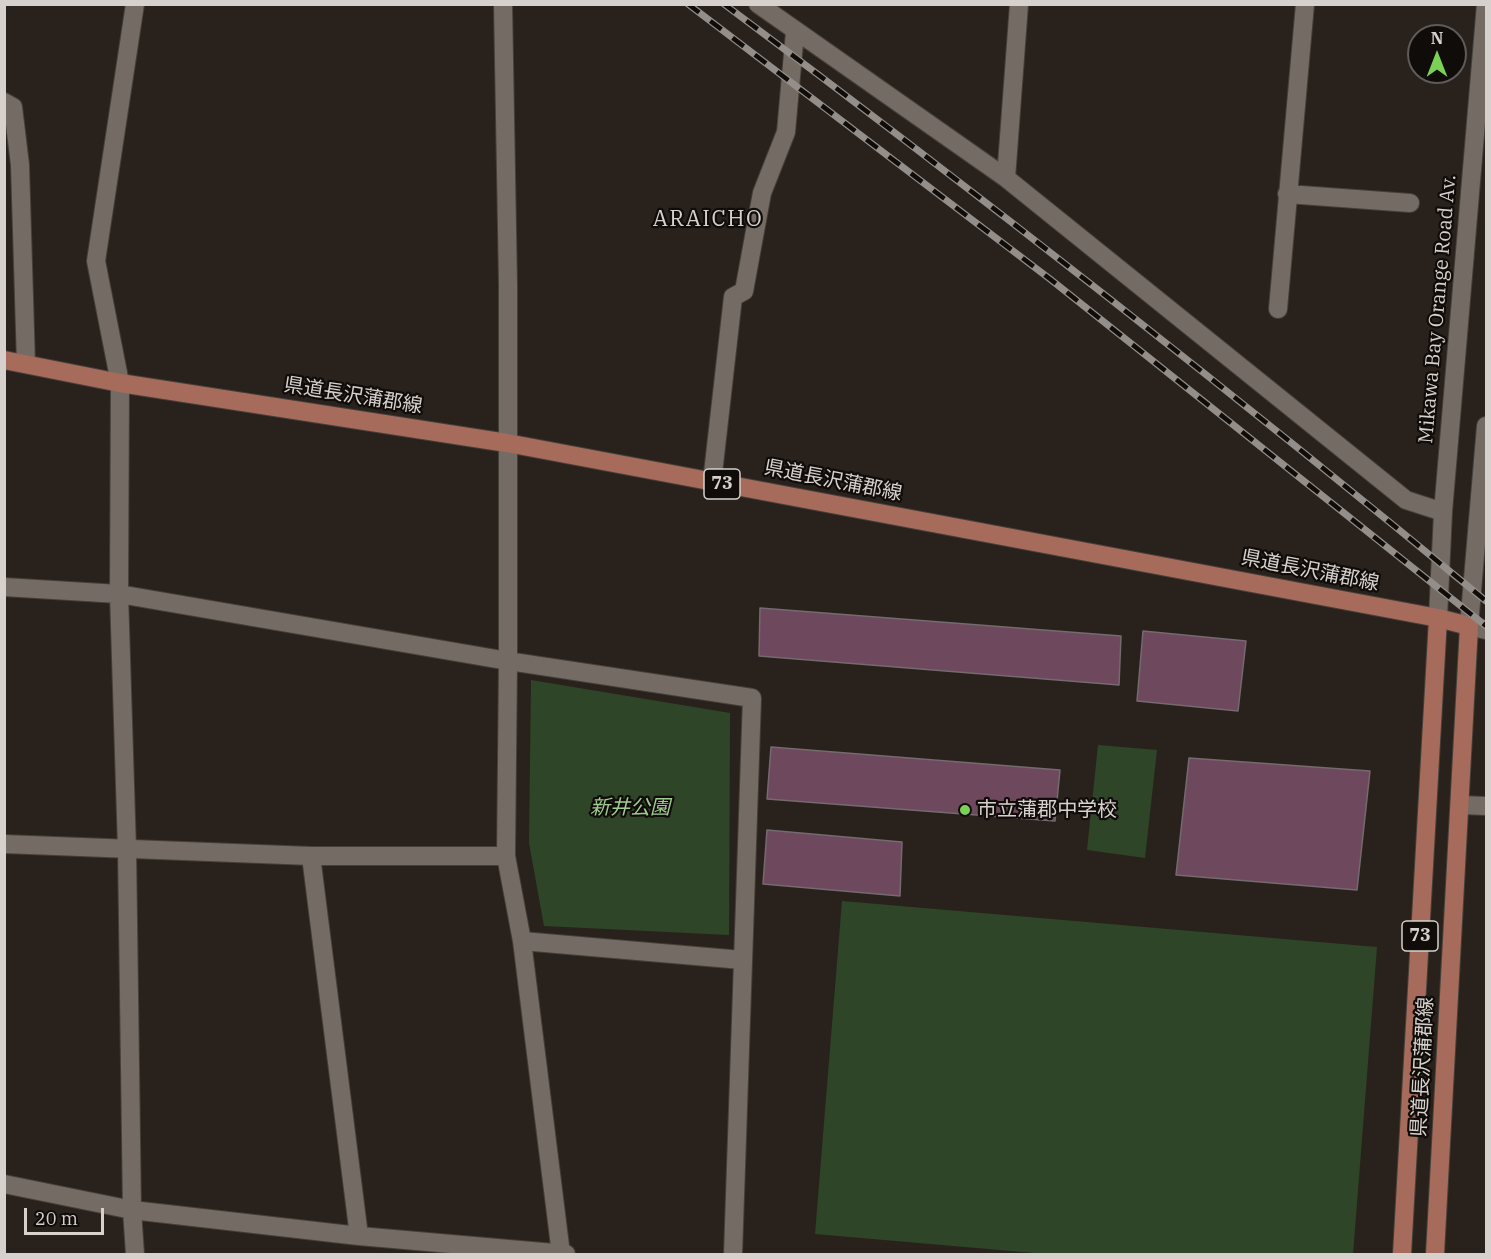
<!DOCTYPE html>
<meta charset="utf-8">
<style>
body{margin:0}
#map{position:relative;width:1491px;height:1259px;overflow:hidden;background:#29221c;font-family:"IBM Plex Serif",serif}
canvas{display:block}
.frame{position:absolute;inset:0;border:6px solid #d6d1cd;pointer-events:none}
.north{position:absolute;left:1407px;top:24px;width:60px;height:60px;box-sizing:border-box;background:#100c0a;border:2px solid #5f5b58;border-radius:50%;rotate:0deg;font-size:16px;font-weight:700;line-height:24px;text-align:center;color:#d6d1cd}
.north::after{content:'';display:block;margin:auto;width:21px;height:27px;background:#7bd156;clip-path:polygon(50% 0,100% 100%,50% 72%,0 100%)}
.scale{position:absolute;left:24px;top:1208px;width:80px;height:27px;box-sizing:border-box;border:3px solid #d6d1cd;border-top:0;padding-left:8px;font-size:18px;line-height:21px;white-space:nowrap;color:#d6d1cd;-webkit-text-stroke:4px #100c0a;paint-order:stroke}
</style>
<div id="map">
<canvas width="1491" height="1259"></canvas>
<div class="frame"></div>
<div class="north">N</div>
<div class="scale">20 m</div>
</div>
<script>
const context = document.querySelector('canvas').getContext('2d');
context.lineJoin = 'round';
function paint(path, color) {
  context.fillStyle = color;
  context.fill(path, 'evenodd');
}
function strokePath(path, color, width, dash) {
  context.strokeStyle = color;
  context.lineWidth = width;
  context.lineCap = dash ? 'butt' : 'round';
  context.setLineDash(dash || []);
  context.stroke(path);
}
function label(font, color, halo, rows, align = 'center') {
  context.font = font + ' "IBM Plex Serif","Noto Sans JP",serif';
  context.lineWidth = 4.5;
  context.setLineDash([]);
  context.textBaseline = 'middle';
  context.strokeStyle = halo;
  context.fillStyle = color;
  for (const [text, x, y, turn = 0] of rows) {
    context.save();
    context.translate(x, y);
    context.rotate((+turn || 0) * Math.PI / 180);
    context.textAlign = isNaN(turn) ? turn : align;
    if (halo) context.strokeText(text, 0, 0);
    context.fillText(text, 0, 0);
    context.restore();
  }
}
const green = new Path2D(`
 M531 680 730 713 729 935 544 926 529 843Z
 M1098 745 1157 750 1145 858 1087 850Z
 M842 901 1377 947 1353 1254H1046L815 1234Z`);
const building = new Path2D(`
 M760 608 1121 636 1119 685 759 656Z
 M1143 631 1246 641 1238 711 1137 701Z
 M771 747 1060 770 1055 821 767 799Z
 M1189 758 1370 771 1357 890 1176 875Z
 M767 830 902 842 900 896 763 884Z`);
const minor = new Path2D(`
 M135 4 96 261 120 383 119 594 127 849 132 1210 135 1254
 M503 4 508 285V661L506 856 522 941 561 1254
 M758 4 1006 178 1406 500 1443 512
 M4 102 13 107 20 165 26 364
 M1006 178 1019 4
 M1287 194 1410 203
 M1278 309 1305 4
 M1486 426 1469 626 1486 630
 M712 482 733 297 744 291 762 193 786 132 795 32
 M4 587 119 594 508 661 752 698 733 1254
 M1438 618 1443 512 1486 4
 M1461 805 1486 806
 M4 844 311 856H506
 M311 856 359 1236
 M522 941 742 960
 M4 1184 132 1210 359 1236 566 1254`);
const major = new Path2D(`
 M4 360 120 383 507 443 1438 618 1469 626 1435 1254
 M1402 1254 1438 618`);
const rail = new Path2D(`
 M688 4 1050 279 1486 626
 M724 4C983 197 1237 396 1486 601`);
const markers = [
 [965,810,6,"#7bd156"]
];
const shields = [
 [722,484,36],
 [1420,936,36]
];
const shieldNames = [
 ["73",722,484],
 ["73",1420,936]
];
const streetNames = [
 ["Mikawa Bay Orange Road Av.",1438,309,-85],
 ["県道長沢蒲郡線",353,396,9],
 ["県道長沢蒲郡線",833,481,11],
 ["県道長沢蒲郡線",1310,571,11],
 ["県道長沢蒲郡線",1423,1067,-87]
];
const parkNames = [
 ["新井公園",630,808]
];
const poiNames = [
 ["市立蒲郡中学校",977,810]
];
const quarterNames = [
 ["ARAICHO",708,220]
];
paint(green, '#2f4528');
paint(building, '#6e485d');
strokePath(building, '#756a6f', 1.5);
strokePath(minor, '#453f3a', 20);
strokePath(major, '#453f3a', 20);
strokePath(minor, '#746c64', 18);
strokePath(major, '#a66b5a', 18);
strokePath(rail, '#938e89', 7);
strokePath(rail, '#100c0a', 4.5, [14]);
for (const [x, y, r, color] of markers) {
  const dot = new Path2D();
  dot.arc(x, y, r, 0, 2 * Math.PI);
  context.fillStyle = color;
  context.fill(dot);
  strokePath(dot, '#100c0a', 2);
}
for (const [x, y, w] of shields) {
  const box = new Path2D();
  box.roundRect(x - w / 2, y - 15, w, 30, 4.5);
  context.fillStyle = '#100c0a';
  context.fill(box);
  strokePath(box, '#d6d1cd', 1.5);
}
label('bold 18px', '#d6d1cd', null, shieldNames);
label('20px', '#d6d1cd', '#100c0a', streetNames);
label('italic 20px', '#a1cc93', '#100c0a', parkNames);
label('20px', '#d6d1cd', '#100c0a', poiNames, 'left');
context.letterSpacing = '1.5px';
label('22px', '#d6d1cd', '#100c0a', quarterNames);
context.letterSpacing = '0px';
</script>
